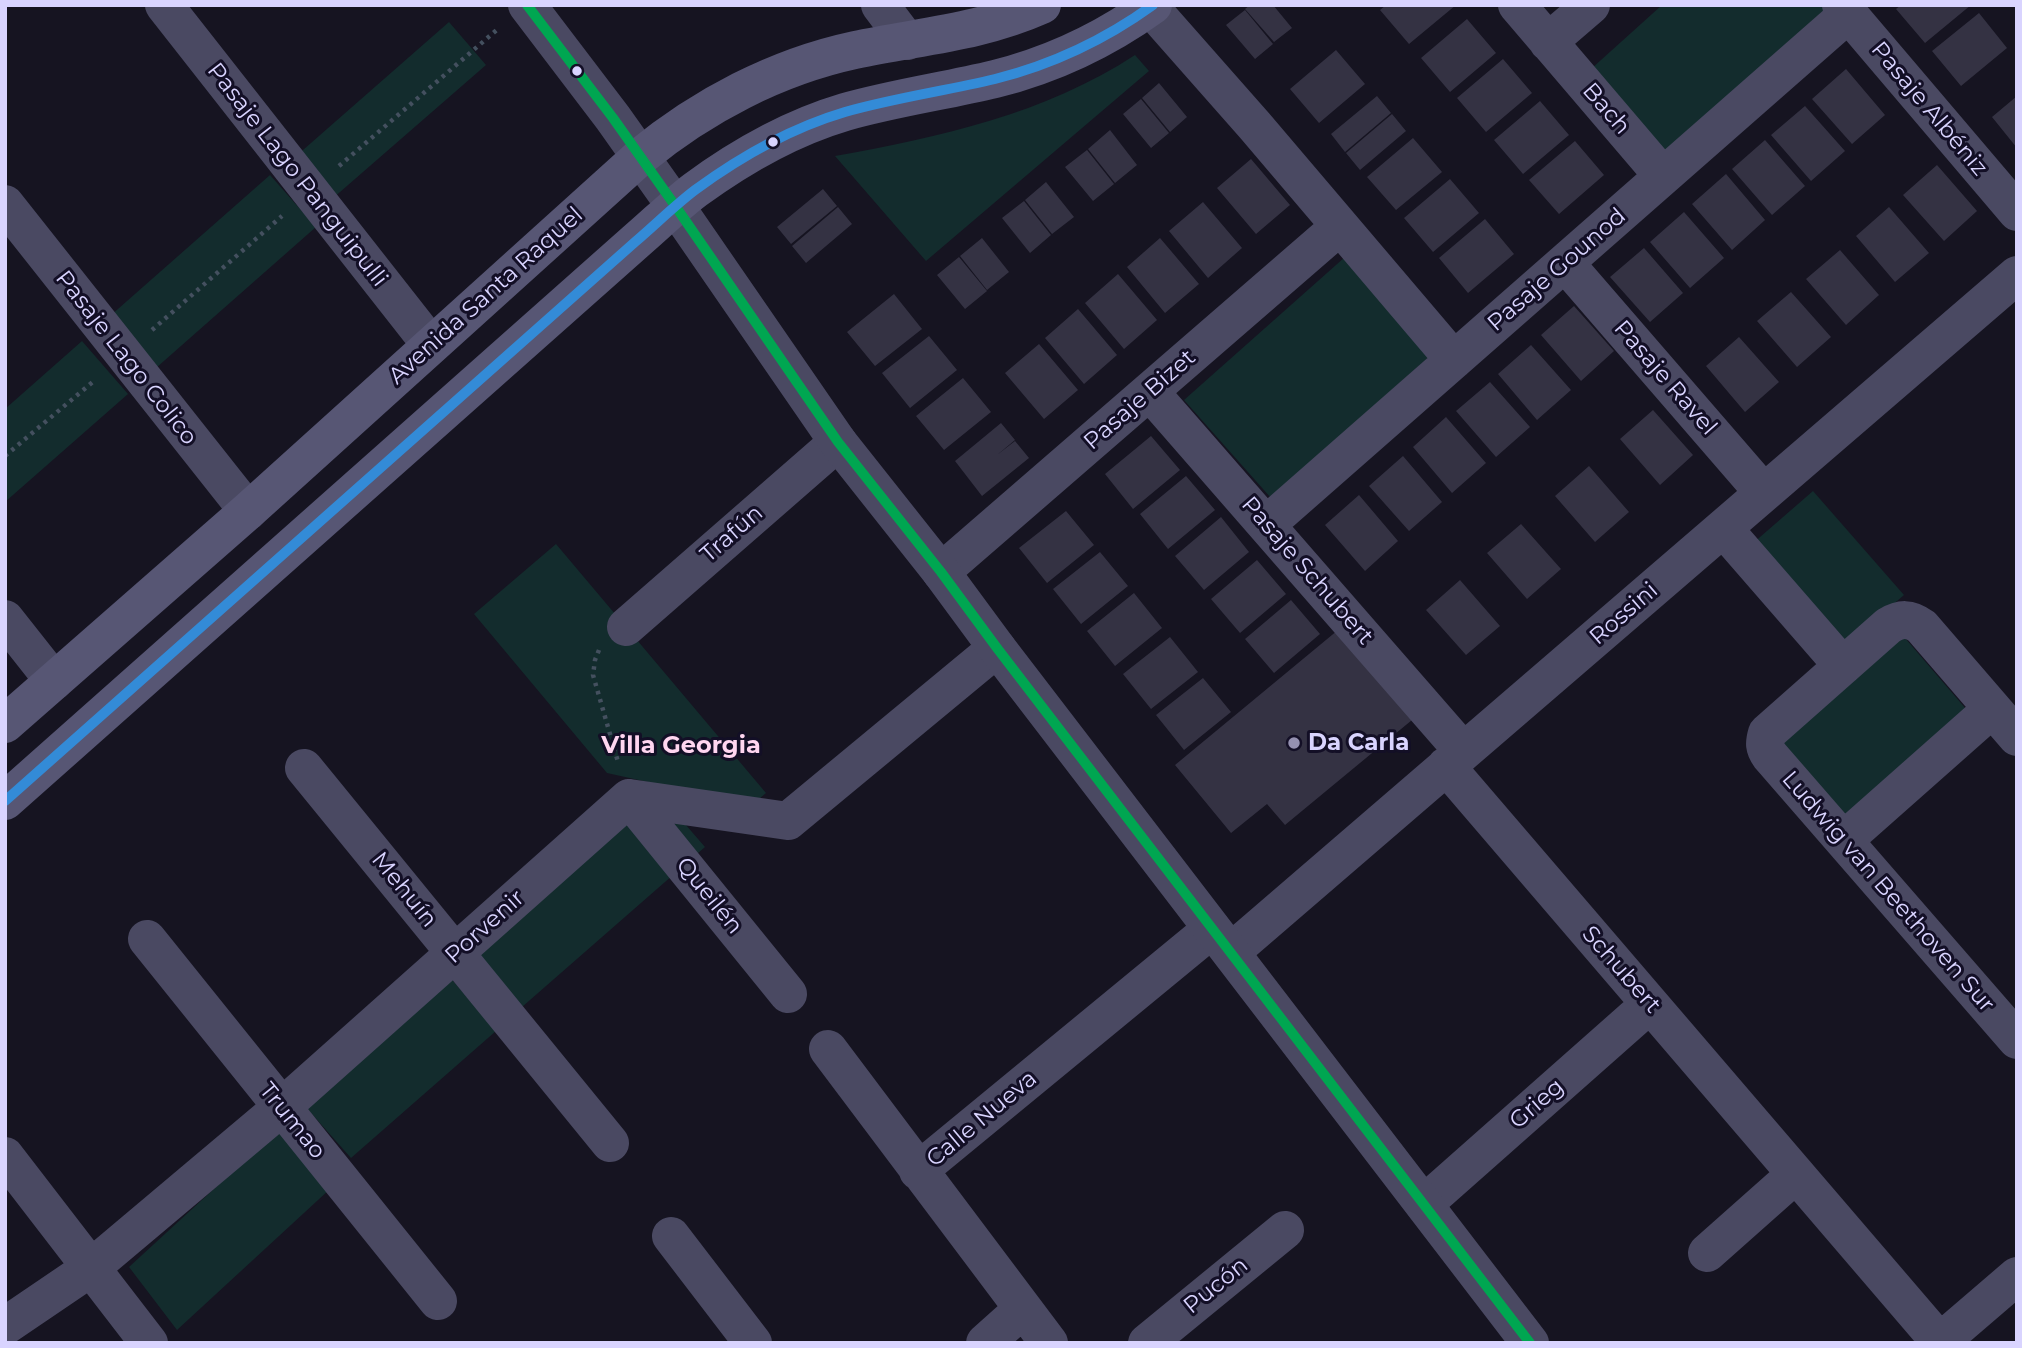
<!DOCTYPE html>
<meta charset="utf-8">
<style>
body{margin:0}
#map{position:relative;width:2022px;height:1348px;overflow:hidden;background:#161421;font-family:Montserrat,sans-serif}
canvas{display:block}
.frame{position:absolute;inset:0;border:7px solid #d9d4ff;pointer-events:none}
</style>
<div id="map">
<canvas width="2022" height="1348"></canvas>
<div class="frame"></div>
</div>
<script>
const context = document.querySelector('canvas').getContext('2d');
context.lineJoin = 'round';
function paint(path, color) {
  context.fillStyle = color;
  context.fill(path, 'evenodd');
}
function strokePath(path, color, width, dash) {
  context.strokeStyle = color;
  context.lineWidth = width;
  context.lineCap = dash ? 'butt' : 'round';
  context.setLineDash(dash || []);
  context.stroke(path);
}
function label(font, color, halo, rows, align = 'center') {
  context.font = font + ' Montserrat,sans-serif';
  context.lineWidth = 6;
  context.setLineDash([]);
  context.textBaseline = 'middle';
  context.strokeStyle = halo;
  context.fillStyle = color;
  for (const [text, x, y, turn = 0] of rows) {
    context.save();
    context.translate(x, y);
    context.rotate((+turn || 0) * Math.PI / 180);
    context.textAlign = isNaN(turn) ? turn : align;
    if (halo) context.strokeText(text, 0, 0);
    context.fillText(text, 0, 0);
    context.restore();
  }
}
const green = new Path2D(`
 M1662 5H1830L1666 155 1591 69Z
 M449 22 486 65 332 199 295 157Z
 M1135 55 1149 71 926 261 835 156C940 137 1045 114 1135 55Z
 M270 175 316 227 156 368 110 316Z
 M1345 257 1431 355 1271 498 1184 400Z
 M82 341 128 394 5 502V409Z
 M1813 491 1904 595 1843 648 1752 544Z
 M556 544 766 793 752 805 607 773 474 614Z
 M1899 631 1972 716 1846 823 1776 740Z
 M631 816 679 817 705 847 514 1014 467 961Z
 M449 976 496 1031 351 1158 303 1104Z
 M278 1130 330 1189 177 1330 129 1267Z`);
const building = new Path2D(`
 M1250 5H1273L1292 28 1274 42 1245 9Z
 M1386 5H1456L1409 44 1380 10Z
 M1901 5H1971L1925 43 1896 9Z
 M1245 10 1273 44 1255 59 1226 25Z
 M1979 13 2007 48 1961 86 1932 51Z
 M1467 19 1496 53 1450 92 1421 58Z
 M1336 50 1365 84 1319 123 1290 89Z
 M1503 59 1532 93 1486 132 1457 98Z
 M1846 69 1885 115 1852 144 1812 99Z
 M1159 83 1187 117 1170 132 1142 98Z
 M1377 96 1391 113 1345 152 1331 134Z
 M2017 96V148L1992 117Z
 M1141 99 1169 133 1151 148 1123 114Z
 M1540 101 1569 135 1523 174 1494 140Z
 M1805 106 1845 151 1811 181 1771 135Z
 M1392 114 1406 131 1360 170 1346 153Z
 M1110 130 1137 165 1115 183 1088 149Z
 M1413 138 1442 172 1396 210 1367 177Z
 M1765 140 1805 186 1772 215 1732 169Z
 M1575 141 1604 175 1559 214 1529 180Z
 M1087 150 1114 184 1093 201 1065 167Z
 M1251 159 1290 205 1256 234 1217 188Z
 M1937 165 1977 211 1944 241 1903 195Z
 M1726 174 1765 220 1732 250 1692 204Z
 M1450 179 1479 213 1433 252 1404 218Z
 M1046 182 1074 217 1052 234 1025 200Z
 M823 189 837 206 791 244 777 227Z
 M1024 201 1051 235 1030 253 1002 218Z
 M1203 202 1242 248 1208 278 1169 231Z
 M838 207 852 224 806 263 792 246Z
 M1889 207 1929 253 1895 282 1856 236Z
 M1684 212 1724 258 1690 288 1650 242Z
 M1485 219 1514 254 1468 293 1439 258Z
 M982 238 1009 272 987 290 960 256Z
 M1160 238 1199 284 1165 313 1127 267Z
 M1644 248 1683 293 1650 322 1610 277Z
 M1840 250 1879 295 1846 325 1806 279Z
 M959 257 987 291 965 309 937 275Z
 M1118 274 1157 320 1124 349 1085 303Z
 M1791 292 1831 337 1797 367 1757 321Z
 M894 294 922 329 875 366 847 332Z
 M1574 306 1614 351 1581 381 1541 335Z
 M1078 309 1117 355 1084 384 1045 338Z
 M929 336 957 370 910 408 882 373Z
 M1739 337 1779 382 1745 412 1706 366Z
 M1039 344 1078 390 1044 419 1005 373Z
 M1531 345 1571 390 1537 420 1498 374Z
 M963 378 991 412 944 450 916 416Z
 M1490 382 1530 427 1496 457 1456 411Z
 M1653 410 1693 455 1660 485 1620 439Z
 M1446 417 1486 463 1452 493 1413 447Z
 M1001 423 1015 440 997 455 1015 441 1029 458 982 496 955 461Z
 M1151 436 1180 470 1133 509 1105 474Z
 M1403 456 1442 502 1409 531 1369 486Z
 M1589 466 1629 512 1595 542 1555 496Z
 M1186 476 1215 510 1168 549 1140 514Z
 M1359 495 1398 541 1365 571 1325 525Z
 M1066 511 1094 545 1047 583 1019 548Z
 M1221 517 1249 552 1204 590 1175 556Z
 M1521 524 1561 569 1527 599 1487 553Z
 M1100 552 1128 586 1081 624 1053 589Z
 M1257 560 1286 594 1240 633 1211 599Z
 M1460 580 1500 626 1466 655 1426 610Z
 M1134 593 1162 628 1115 666 1087 631Z
 M1291 600 1320 634 1274 673 1245 639Z
 M1338 630 1412 720 1285 825 1267 804 1231 833 1175 765Z
 M1170 637 1198 672 1151 709 1123 674Z
 M1203 678 1231 712 1184 750 1156 715Z`);
const path = new Path2D(`
 M339 166 499 28
 M152 330 282 216
 M5 456 95 380
 M599 650 595 660 593 675 618 762`);
const minor = new Path2D(`
 M164 5 431 345
 M880 5 907 41
 M1517 5 1663 176
 M1841 5 2017 212
 M1150 7 1255 126 1454 360
 M1548 42 1591 5
 M5 204 248 511
 M1565 263 1764 493
 M1150 392 1463 751
 M1266 525 1848 14
 M1723 528 1843 666
 M941 572 1339 227
 M5 619 54 681
 M626 627 838 442
 M2017 737 1922 627C1910 618 1901 618 1888 626L1767 733C1764 743 1764 748 1770 756L2017 1040
 M1446 766 1940 1342
 M304 768 610 1143
 M629 798 788 994
 M1844 840 1992 709
 M147 939 438 1301
 M1231 952 2017 275
 M828 1049 1049 1343
 M5 1156 149 1343
 M918 1171 1212 929
 M1424 1204 1650 1004
 M671 1236 753 1343
 M1707 1253 1796 1174
 M5 1326 92 1267 282 1107 629 798 788 821 997 648
 M985 1343 1023 1309
 M1147 1343 1285 1230
 M1939 1343 2017 1276`);
const tertiary = new Path2D(`
 M527 5 613 118 676 207 838 442 941 572 997 648 1530 1343`);
const secondary = new Path2D(`
 M5 724 248 511 640 157C702 106 776 67 855 50 921 36 979 33 1042 5
 M5 801 635 242C655 225 674 206 695 190 740 157 791 128 845 112 894 98 945 91 995 79 1051 65 1106 39 1153 5`);
const bus1 = new Path2D(`
 M527 5 613 118 676 207 838 442 941 572 997 648 1530 1343`);
const bus2 = new Path2D(`
 M5 801 635 242C655 225 674 206 695 190 740 157 791 128 845 112 894 98 945 91 995 79 1051 65 1106 39 1153 5`);
const markers = [
 [577,71,6,"#d9d4ff"],
 [773,142,6,"#d9d4ff"],
 [1294,743,7,"#9591b1"]
];
const streetNames = [
 ["Bach",1606,109,49],
 ["Pasaje Albéniz",1929,109,50],
 ["Pasaje Lago Panguipulli",297,175,52],
 ["Pasaje Gounod",1557,270,-41],
 ["Avenida Santa Raquel",486,296,-42],
 ["Pasaje Lago Colico",126,358,52],
 ["Pasaje Ravel",1665,378,49],
 ["Pasaje Bizet",1140,400,-41],
 ["Trafún",732,534,-41],
 ["Pasaje Schubert",1307,571,49],
 ["Rossini",1624,614,-41],
 ["Mehuín",404,890,51],
 ["Ludwig van Beethoven Sur",1888,892,49],
 ["Queilén",709,896,51],
 ["Porvenir",485,927,-42],
 ["Schubert",1621,970,49],
 ["Grieg",1537,1104,-41],
 ["Calle Nueva",982,1119,-40],
 ["Trumao",292,1121,51],
 ["Pucón",1216,1286,-39]
];
const poiNames = [
 ["Da Carla",1308,743]
];
const neighbourhoodNames = [
 ["Villa Georgia",681,746]
];
paint(green, '#132c2d');
paint(building, '#343243');
strokePath(path, '#44505f', 4.5, [3.5, 5]);
strokePath(minor, '#4a4962', 38);
strokePath(tertiary, '#4a4962', 38);
strokePath(secondary, '#575674', 38);
strokePath(bus1, '#00a651', 10);
strokePath(bus2, '#338bd7', 10);
for (const [x, y, r, color] of markers) {
  const dot = new Path2D();
  dot.arc(x, y, r, 0, 2 * Math.PI);
  context.fillStyle = color;
  context.fill(dot);
  strokePath(dot, '#130f26', 2.5);
}
label('23px', '#d9d4ff', '#130f26', streetNames);
label('bold 23px', '#d9d4ff', '#130f26', poiNames, 'left');
label('bold 24px', '#ffd6f0', '#130f26', neighbourhoodNames);
</script>
